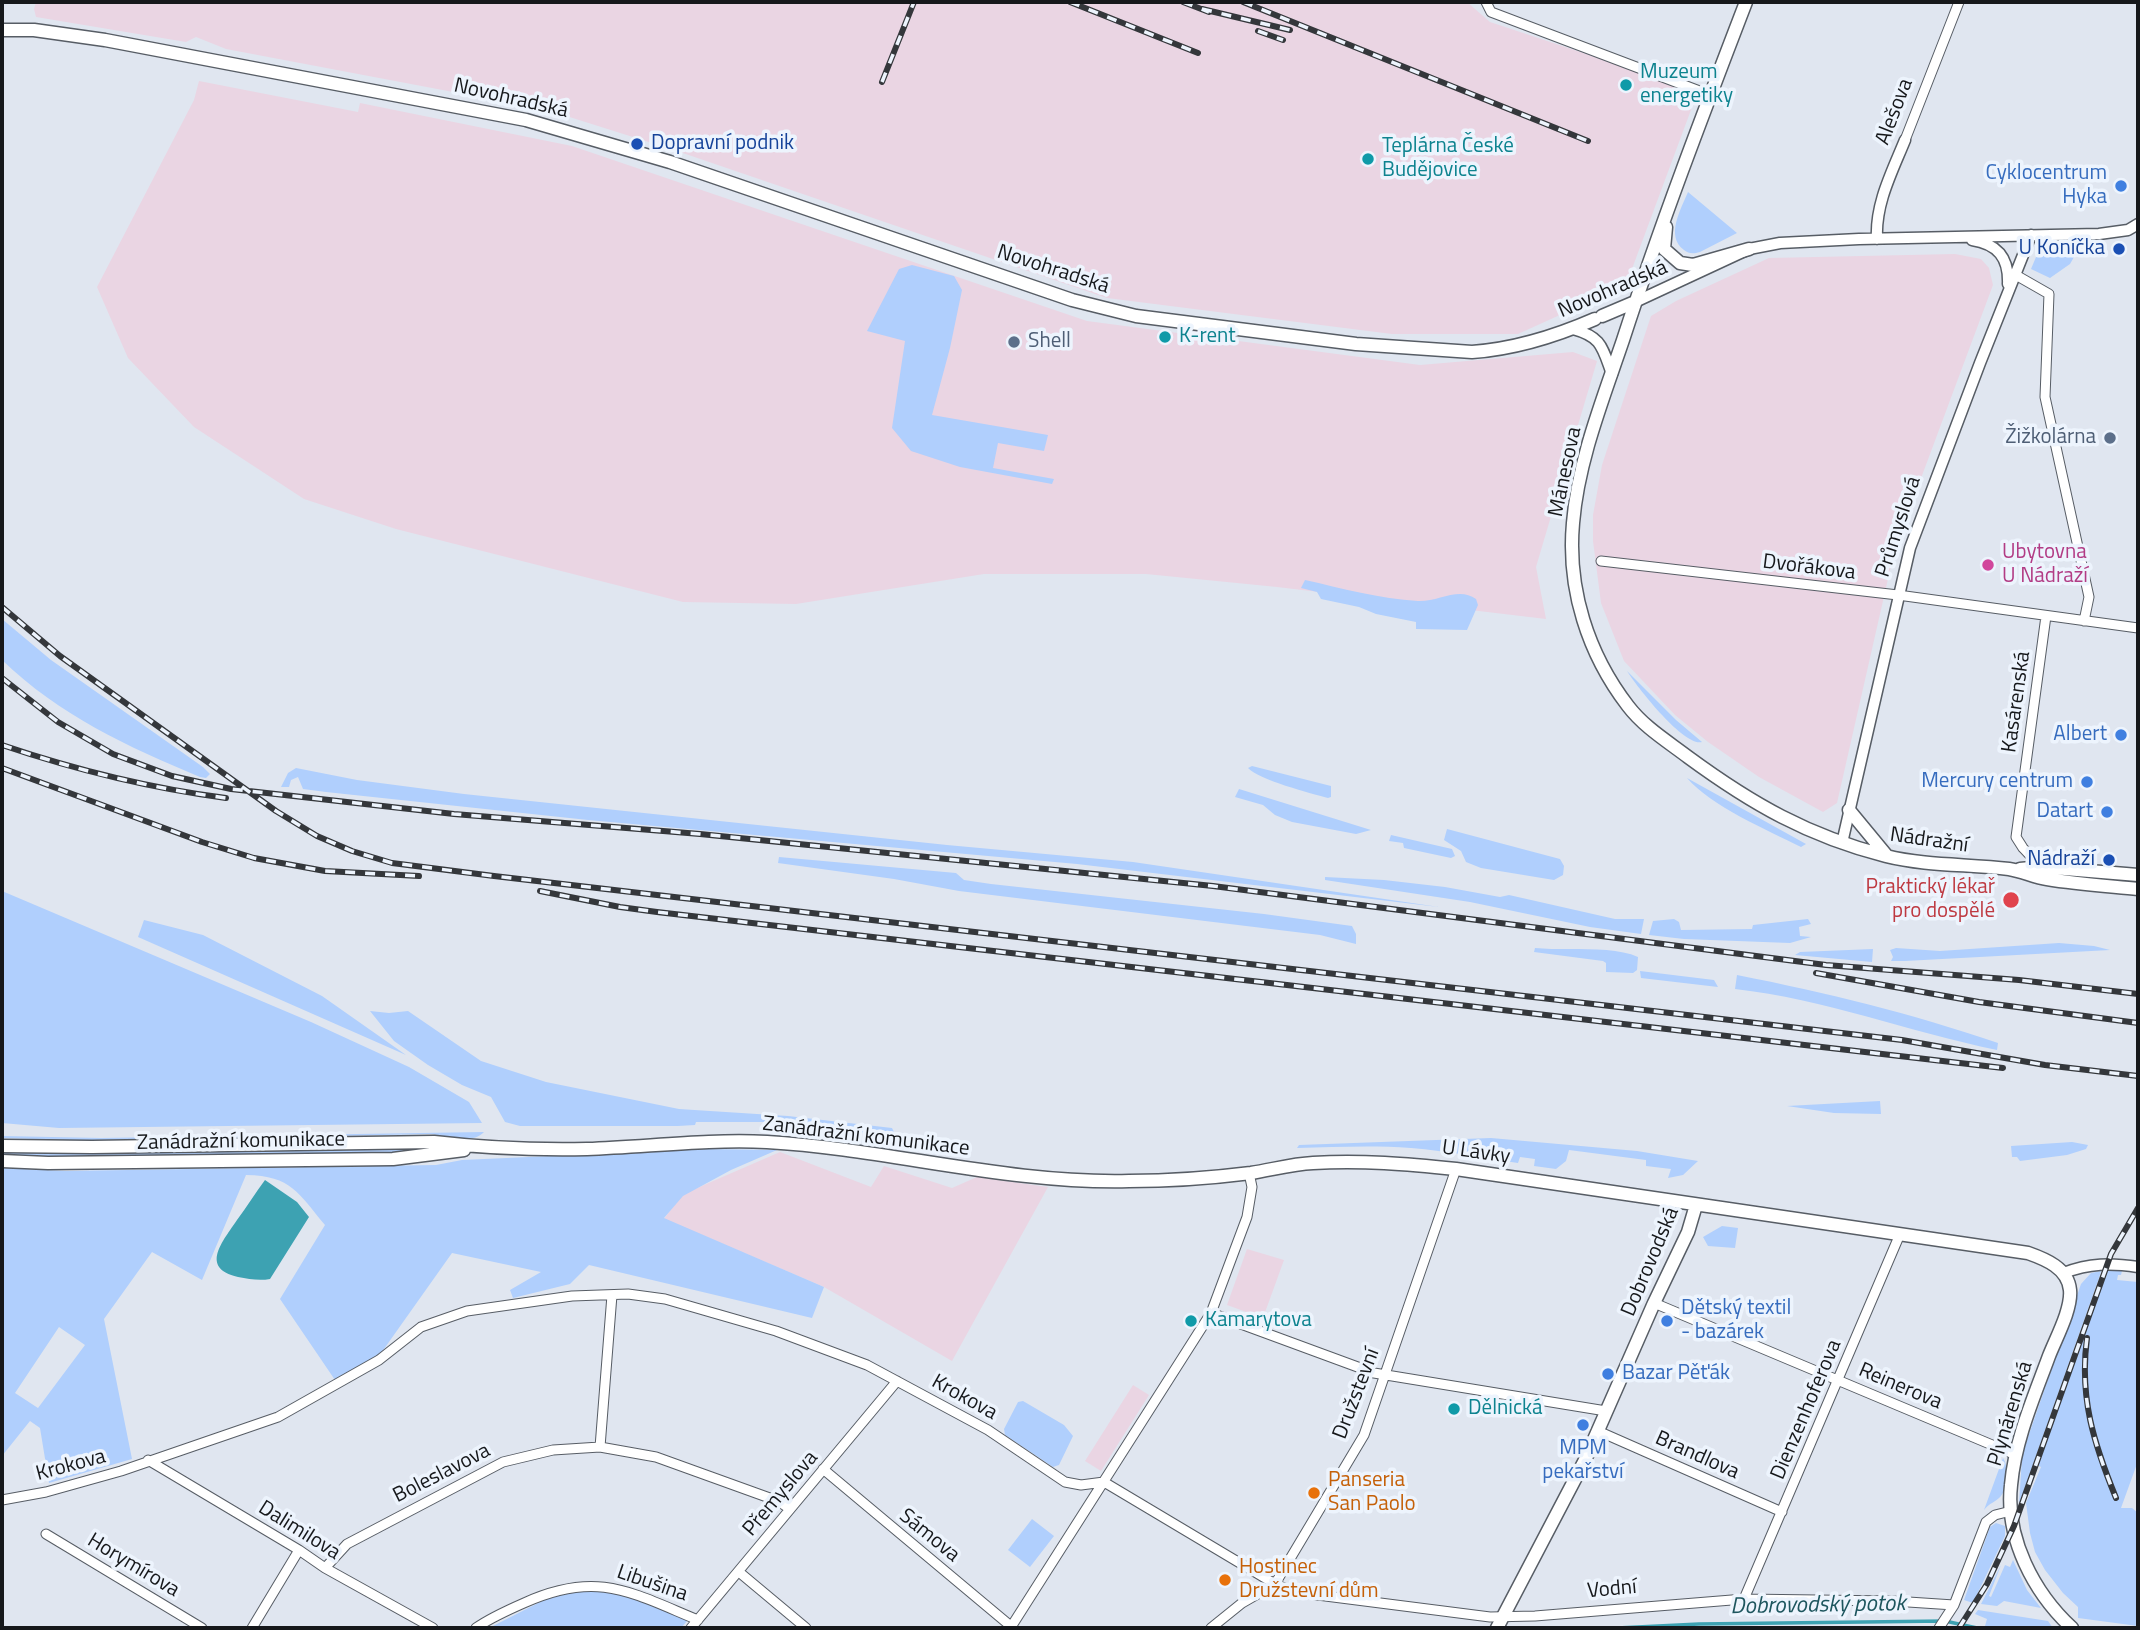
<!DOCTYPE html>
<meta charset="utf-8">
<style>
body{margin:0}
#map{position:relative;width:2140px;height:1630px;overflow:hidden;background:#e0e6f0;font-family:"Titillium Web",sans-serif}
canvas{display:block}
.frame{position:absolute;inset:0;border:4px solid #16181b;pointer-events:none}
</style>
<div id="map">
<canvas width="2140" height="1630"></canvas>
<div class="frame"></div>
</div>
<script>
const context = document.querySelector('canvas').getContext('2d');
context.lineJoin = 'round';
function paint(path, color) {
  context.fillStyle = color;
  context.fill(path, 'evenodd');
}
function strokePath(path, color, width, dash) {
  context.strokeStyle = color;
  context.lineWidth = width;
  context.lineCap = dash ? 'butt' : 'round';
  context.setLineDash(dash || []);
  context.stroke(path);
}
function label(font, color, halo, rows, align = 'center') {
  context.font = font + ' "Titillium Web",sans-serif';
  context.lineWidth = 7;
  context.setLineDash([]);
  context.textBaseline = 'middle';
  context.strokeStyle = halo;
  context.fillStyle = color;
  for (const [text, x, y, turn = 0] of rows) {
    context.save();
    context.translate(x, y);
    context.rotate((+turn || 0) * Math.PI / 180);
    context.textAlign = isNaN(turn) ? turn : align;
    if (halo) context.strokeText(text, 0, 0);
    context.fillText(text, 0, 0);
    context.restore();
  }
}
const industrial = new Path2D(`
 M36 2H1467L1490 22 1698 91 1626 285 1518 334H1392L1107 298 674 150 522 102H506L226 49 196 37 186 42 36 17 34 9Z
 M199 81 358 112 360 103 572 146 1087 321 1420 365 1573 352 1597 361 1536 567 1546 619 1277 587 1146 574H984L796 604 683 602 396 529 304 499 194 427 128 358 97 287 194 100Z
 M1955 254 1981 259 1989 268 1993 285 1895 548 1837 803 1823 812 1759 777 1708 742 1675 715 1624 661 1601 603 1593 541V515L1602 465 1651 316 1676 301 1769 258Z
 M780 1152 871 1187 884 1166 952 1188 977 1177 1048 1187 952 1361 824 1287 664 1219 681 1195Z
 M1247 1249 1284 1260 1263 1318 1227 1305Z
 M1133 1385 1149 1395 1101 1471 1085 1461Z`);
const green = new Path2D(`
 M1688 192 1737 233 1700 252C1693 254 1689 254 1684 250 1665 236 1681 209 1688 192Z
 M2045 253 2074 257 2070 264 2050 278 2031 269 2036 257Z
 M912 265 954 276 962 290 950 348 932 415 1048 435 1044 451 998 443 993 468 1054 479 1052 484 960 467 911 451 892 428 905 341 867 331 899 269Z
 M1305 580C1341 588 1380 599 1418 601 1438 602 1459 586 1476 599L1478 605 1467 630 1416 629V622L1376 614 1359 607 1321 599 1317 592 1301 588Z
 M2 619 51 660 203 767 210 774 206 778 200 777C128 747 59 715 2 660Z
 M1627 671 1676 720 1702 742C1684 747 1637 687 1627 671Z
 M1252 766 1331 786V797L1328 798C1310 793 1259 780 1248 768Z
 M296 768 357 780 464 794 947 845 1133 862 1439 907 1077 864 588 820 326 792 303 789 298 777 291 780 289 787H281L288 773Z
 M1687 778 1806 844 1801 847C1767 830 1711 806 1687 778Z
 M1239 789 1371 830 1356 834 1292 822 1275 815 1263 805 1235 797Z
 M1447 829 1560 859 1564 866 1563 875 1554 880 1481 868 1466 862 1461 851 1444 840Z
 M1391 835 1452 849 1455 856 1451 858 1404 848 1403 843 1389 841Z
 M779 857 956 873 964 880 991 884 1264 914 1352 926 1356 934V944L1320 935 959 891 894 879 778 863Z
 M1325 877 1384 880 1445 887 1500 897 1509 895 1615 919H1644L1641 934 1590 927 1470 902 1325 880Z
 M2 891 311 1022 409 1067 469 1102 482 1123 59 1128 2 1123Z
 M1674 919 1679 922 1681 930 1752 929 1753 925 1808 919 1811 924 1799 927 1800 936 1811 937 1790 943 1684 939 1649 935 1653 921Z
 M144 920 203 935 322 996 406 1055 138 937Z
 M2059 943 2094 946 2110 950 1905 961H1891L1893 957 1890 950 1896 948 1940 951Z
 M1535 948C1565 951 1612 945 1638 957L1637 970 1633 973 1606 972V963L1603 961 1534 952Z
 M1873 949 1872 962 1795 955 1800 952Z
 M1640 971 1714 980 1718 987 1641 978Z
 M1737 975C1828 993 1910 1013 1998 1043L1997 1050C1909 1032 1825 999 1735 989Z
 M370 1011 389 1013 408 1011 481 1061 546 1082 679 1109 788 1116 892 1128 896 1136 770 1122H696L695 1125 678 1126H520L505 1122 491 1097 462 1085 428 1065 394 1041Z
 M1880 1101 1881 1114 1834 1113 1787 1106Z
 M484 1132C472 1145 447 1136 431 1134L96 1141 2 1138V1136L101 1138Z
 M1491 1138 1637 1151 1698 1161 1683 1175 1668 1178 1671 1169 1646 1166V1160L1569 1150 1566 1161 1556 1169 1534 1166 1535 1159 1520 1157 1518 1163C1482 1158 1448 1151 1411 1148 1373 1145 1335 1147 1297 1148L1299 1145Z
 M2072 1142 2088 1145 2086 1149 2067 1155 2020 1161 2017 1157H2012L2011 1146Z
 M436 1147 421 1152 204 1156 33 1157 2 1155V1150L89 1154Z
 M706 1149 777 1150 731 1170 683 1196 664 1218 824 1287 812 1318 589 1265 570 1284 513 1298 510 1290 541 1272 452 1253 379 1356 335 1380 280 1299 325 1225C298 1193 292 1176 246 1175L202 1280 152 1252 104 1319 132 1459 49 1483 40 1428 30 1421 2 1456V1168L66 1171 436 1165 462 1160ZM59 1327 85 1345 38 1408 15 1393Z
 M1722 1226 1738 1228 1735 1248 1708 1246 1703 1237Z
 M2101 1271 2099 1278 2019 1504 2022 1457 2027 1440 2081 1284 2091 1273Z
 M2106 1271H2122L2121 1275H2118L2117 1280 2138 1282V1461L2121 1508H2132L2138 1513V1626L2078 1618V1607L2063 1593 2045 1570 2035 1552 2030 1533 2026 1503 2041 1467 2037 1465Z
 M1023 1401 1064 1425 1073 1436 1059 1465 1053 1467 1005 1435 1004 1429 1018 1402Z
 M2003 1458C2009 1467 2009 1486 2001 1496 1996 1502 1989 1503 1984 1510Z
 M1032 1519 1054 1536 1030 1567 1008 1550Z
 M1996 1523 2005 1526V1536L1973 1603 1964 1600 1990 1527Z
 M2013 1560 2027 1590 2041 1608 2004 1601 1997 1606 1981 1604 2001 1565 1989 1596 1991 1597 2005 1565 2010 1567Z
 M603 1590 624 1595 688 1620 681 1628H489L552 1596 564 1592Z
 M1978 1610 2048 1621 2053 1628 1985 1626 1987 1619 1975 1614Z`);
const water = new Path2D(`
 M265 1180 297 1202 309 1217 270 1279C259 1281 249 1279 238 1277 199 1268 223 1241 237 1220 247 1207 255 1193 265 1180Z`);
const stream = new Path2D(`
 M1617 1628 1699 1624 1945 1621 1977 1628`);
const minor = new Path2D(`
 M1486 2 1491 12 1710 95
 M1905 140 1959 2
 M2014 274 2049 294 2045 397 2089 597 2084 621
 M1601 561 1898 595 2138 628
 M2041 867 2023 848 2016 837 2046 616
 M1654 1303 2016 1455
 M1211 1313 1374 1373 1606 1411
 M1598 1431 1782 1512
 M600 1447 612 1295
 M148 1460 299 1550 325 1568 433 1628
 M823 1469 1013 1628
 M2 1500 46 1492 121 1471 278 1417 379 1360 421 1327 467 1311 572 1296 628 1294 665 1299 776 1331 867 1365 988 1430 1065 1482 1081 1485 1104 1482 1275 1584 1294 1592 1490 1617 1535 1616 1744 1599 1893 1601 1954 1605
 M46 1534 202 1628
 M325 1568 347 1544 503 1462 553 1450 600 1447 656 1457 778 1501 790 1509
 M739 1572 806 1628
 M1744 1599 1900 1234
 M1011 1627 1211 1313 1247 1217 1252 1187 1249 1173
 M252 1628 299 1550
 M476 1628C490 1618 508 1610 524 1603 597 1570 630 1592 698 1620
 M691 1628 897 1381
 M1211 1628 1242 1603 1275 1584 1364 1435 1456 1169
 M1939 1628 1954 1605 1986 1522 1995 1515 2011 1511`);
const tertiary = new Path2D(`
 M1877 239C1875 204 1892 172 1905 140
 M1972 240C1998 244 2009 258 2008 284
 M1635 302 1749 249 1780 243 1859 239 2099 234 2128 230 2138 224
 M1573 329C1602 337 1602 347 1612 374
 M1842 843 1910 548 1980 363 2031 235
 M2064 1273C2089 1263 2111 1263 2138 1267`);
const secondary = new Path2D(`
 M1746 2C1703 114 1660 226 1623 340 1603 399 1578 461 1573 523 1567 589 1588 654 1628 706 1644 727 1667 741 1688 757 1752 804 1808 836 1886 856 1926 866 1968 864 2009 869 2022 871 2034 877 2047 879 2077 884 2108 886 2138 889
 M2 30H34L105 40 526 120 670 162 1072 300 1136 316 1356 344 1472 352C1515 349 1556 336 1595 319
 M1666 227 1664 249 1680 263 1693 265 1749 249
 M1602 316 1635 302
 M1849 810 1887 856
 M2020 869 2041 867 2138 875
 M2 1146 92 1147 434 1142C485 1148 536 1150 587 1149 647 1147 707 1139 767 1142 888 1149 1007 1184 1129 1181 1169 1181 1211 1178 1251 1173 1271 1170 1292 1164 1313 1163 1361 1160 1408 1164 1456 1169L2028 1253C2045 1259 2068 1268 2070 1290 2072 1309 2056 1338 2049 1356 2034 1397 2015 1440 2011 1485 2005 1538 2034 1593 2072 1628
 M2 1161 48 1163 393 1159 464 1150
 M1497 1628 1585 1460 1654 1303 1688 1232 1696 1205`);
const rail = new Path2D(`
 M1070 2 1198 53
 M1183 2 1209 12
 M1243 2 1588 141
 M1202 9 1290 30
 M1258 31 1283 40
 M882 82 914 2
 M2 607 60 656 276 811 317 836 352 851 392 863 494 876 1902 1040 2045 1065 2138 1076
 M2 678 58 722 113 754 172 776 231 789 454 814 700 834 1213 886 1826 965 2019 980 2138 994
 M2 745C76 770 149 788 226 798
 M2 768 202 842 254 858 325 871 419 876
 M540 891 620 907 657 912 2003 1068
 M1816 973 1979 1002 2138 1023
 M2087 1338C2079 1398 2094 1444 2116 1498
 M1959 1628 1987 1584 2014 1526 2111 1254 2138 1208`);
const markers = [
 [1626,85,7,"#0f9aa8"],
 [637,144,7,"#1a4fb4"],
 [1368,159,7,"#0f9aa8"],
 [2121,186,7,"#3f7fe0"],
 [2119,249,7,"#1a4fb4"],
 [1165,337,7,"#0f9aa8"],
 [1014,342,7,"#5c6f8a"],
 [2110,438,7,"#5c6f8a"],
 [1988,565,7,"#d1479c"],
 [2121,735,7,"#3f7fe0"],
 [2087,782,7,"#3f7fe0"],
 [2107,812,7,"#3f7fe0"],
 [2109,860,7,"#1a4fb4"],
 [2011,900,9,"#e0444e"],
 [1191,1321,7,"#0f9aa8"],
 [1667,1321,7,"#3f7fe0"],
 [1608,1374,7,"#3f7fe0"],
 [1454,1409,7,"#0f9aa8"],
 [1583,1425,7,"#3f7fe0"],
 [1314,1493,7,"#e8710a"],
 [1225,1580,7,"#e8710a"]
];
const cultureNames = [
 ["Muzeum",1640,73],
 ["energetiky",1640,97],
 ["Teplárna České",1382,147],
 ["Budějovice",1382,171],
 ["K-rent",1179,337],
 ["Kamarytova",1205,1321],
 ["Dělnická",1468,1409]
];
const streetNames = [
 ["Novohradská",511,99,13],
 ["Alešova",1895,112,-69],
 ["Novohradská",1053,270,18],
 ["Novohradská",1613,290,-23],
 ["Mánesova",1566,472,-78],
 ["Průmyslová",1899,527,-72],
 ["Dvořákova",1809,568,7],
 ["Kasárenská",2017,702,-82],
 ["Nádražní",1929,841,8],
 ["Zanádražní komunikace",866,1137,7],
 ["Zanádražní komunikace",241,1142,-1],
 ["U Lávky",1476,1153,8],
 ["Dobrovodská",1651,1262,-67],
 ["Reinerova",1900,1387,23],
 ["Družstevní",1357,1394,-69],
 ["Krokova",964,1398,29],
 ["Dienzenhoferova",1807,1410,-67],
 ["Plynárenská",2011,1414,-73],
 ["Brandlova",1697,1456,24],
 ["Krokova",71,1466,-15],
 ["Boleslavova",442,1474,-27],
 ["Přemyslova",781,1494,-50],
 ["Dalimilova",299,1531,32],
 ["Sámova",929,1536,39],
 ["Horymírova",133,1566,31],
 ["Libušina",652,1584,19],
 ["Vodní",1612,1590,-5]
];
const transitNames = [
 ["Dopravní podnik",651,144,"left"],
 ["U Koníčka",2105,249],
 ["Nádraží",2095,860]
];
const shopNames = [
 ["Cyklocentrum",2107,174],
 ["Hyka",2107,198],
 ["Albert",2107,735],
 ["Mercury centrum",2073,782],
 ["Datart",2093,812],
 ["Dětský textil",1681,1309,"left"],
 ["- bazárek",1681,1333,"left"],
 ["Bazar Pěťák",1622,1374,"left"],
 ["MPM",1583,1449,"center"],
 ["pekařství",1583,1473,"center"]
];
const serviceNames = [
 ["Shell",1028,342],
 ["Žižkolárna",2096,438,"right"]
];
const hotelNames = [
 ["Ubytovna",2002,553],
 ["U Nádraží",2002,577]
];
const healthNames = [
 ["Praktický lékař",1995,888],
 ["pro dospělé",1995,912]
];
const foodNames = [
 ["Panseria",1328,1481],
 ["San Paolo",1328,1505],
 ["Hostinec",1239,1568],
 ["Družstevní dům",1239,1592]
];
const waterNames = [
 ["Dobrovodský potok",1818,1606,-1]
];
paint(industrial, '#ead5e3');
paint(green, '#b0cffd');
paint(water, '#3da2b2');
strokePath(stream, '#3da2b2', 3.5);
strokePath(minor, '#575d65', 11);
strokePath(tertiary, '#575d65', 13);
strokePath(secondary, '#575d65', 15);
strokePath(minor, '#fff', 9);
strokePath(tertiary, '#fff', 10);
strokePath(secondary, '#fff', 12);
strokePath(rail, '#34373b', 6);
strokePath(rail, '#edf4fd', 3.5, [10]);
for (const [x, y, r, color] of markers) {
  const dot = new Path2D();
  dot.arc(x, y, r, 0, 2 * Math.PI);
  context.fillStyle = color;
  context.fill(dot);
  strokePath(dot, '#edf4fd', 2.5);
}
label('21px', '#0d838f', '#edf4fd', cultureNames, 'left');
label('21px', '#16181b', '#edf4fd', streetNames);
label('21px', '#164399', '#edf4fd', transitNames, 'right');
label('21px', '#366cbe', '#edf4fd', shopNames, 'right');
label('21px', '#4e5e75', '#edf4fd', serviceNames, 'left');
label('21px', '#b23c85', '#edf4fd', hotelNames, 'left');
label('21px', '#be3a42', '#edf4fd', healthNames, 'right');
label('21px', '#c56008', '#edf4fd', foodNames, 'left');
label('italic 23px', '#1e565e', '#edf4fd', waterNames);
</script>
